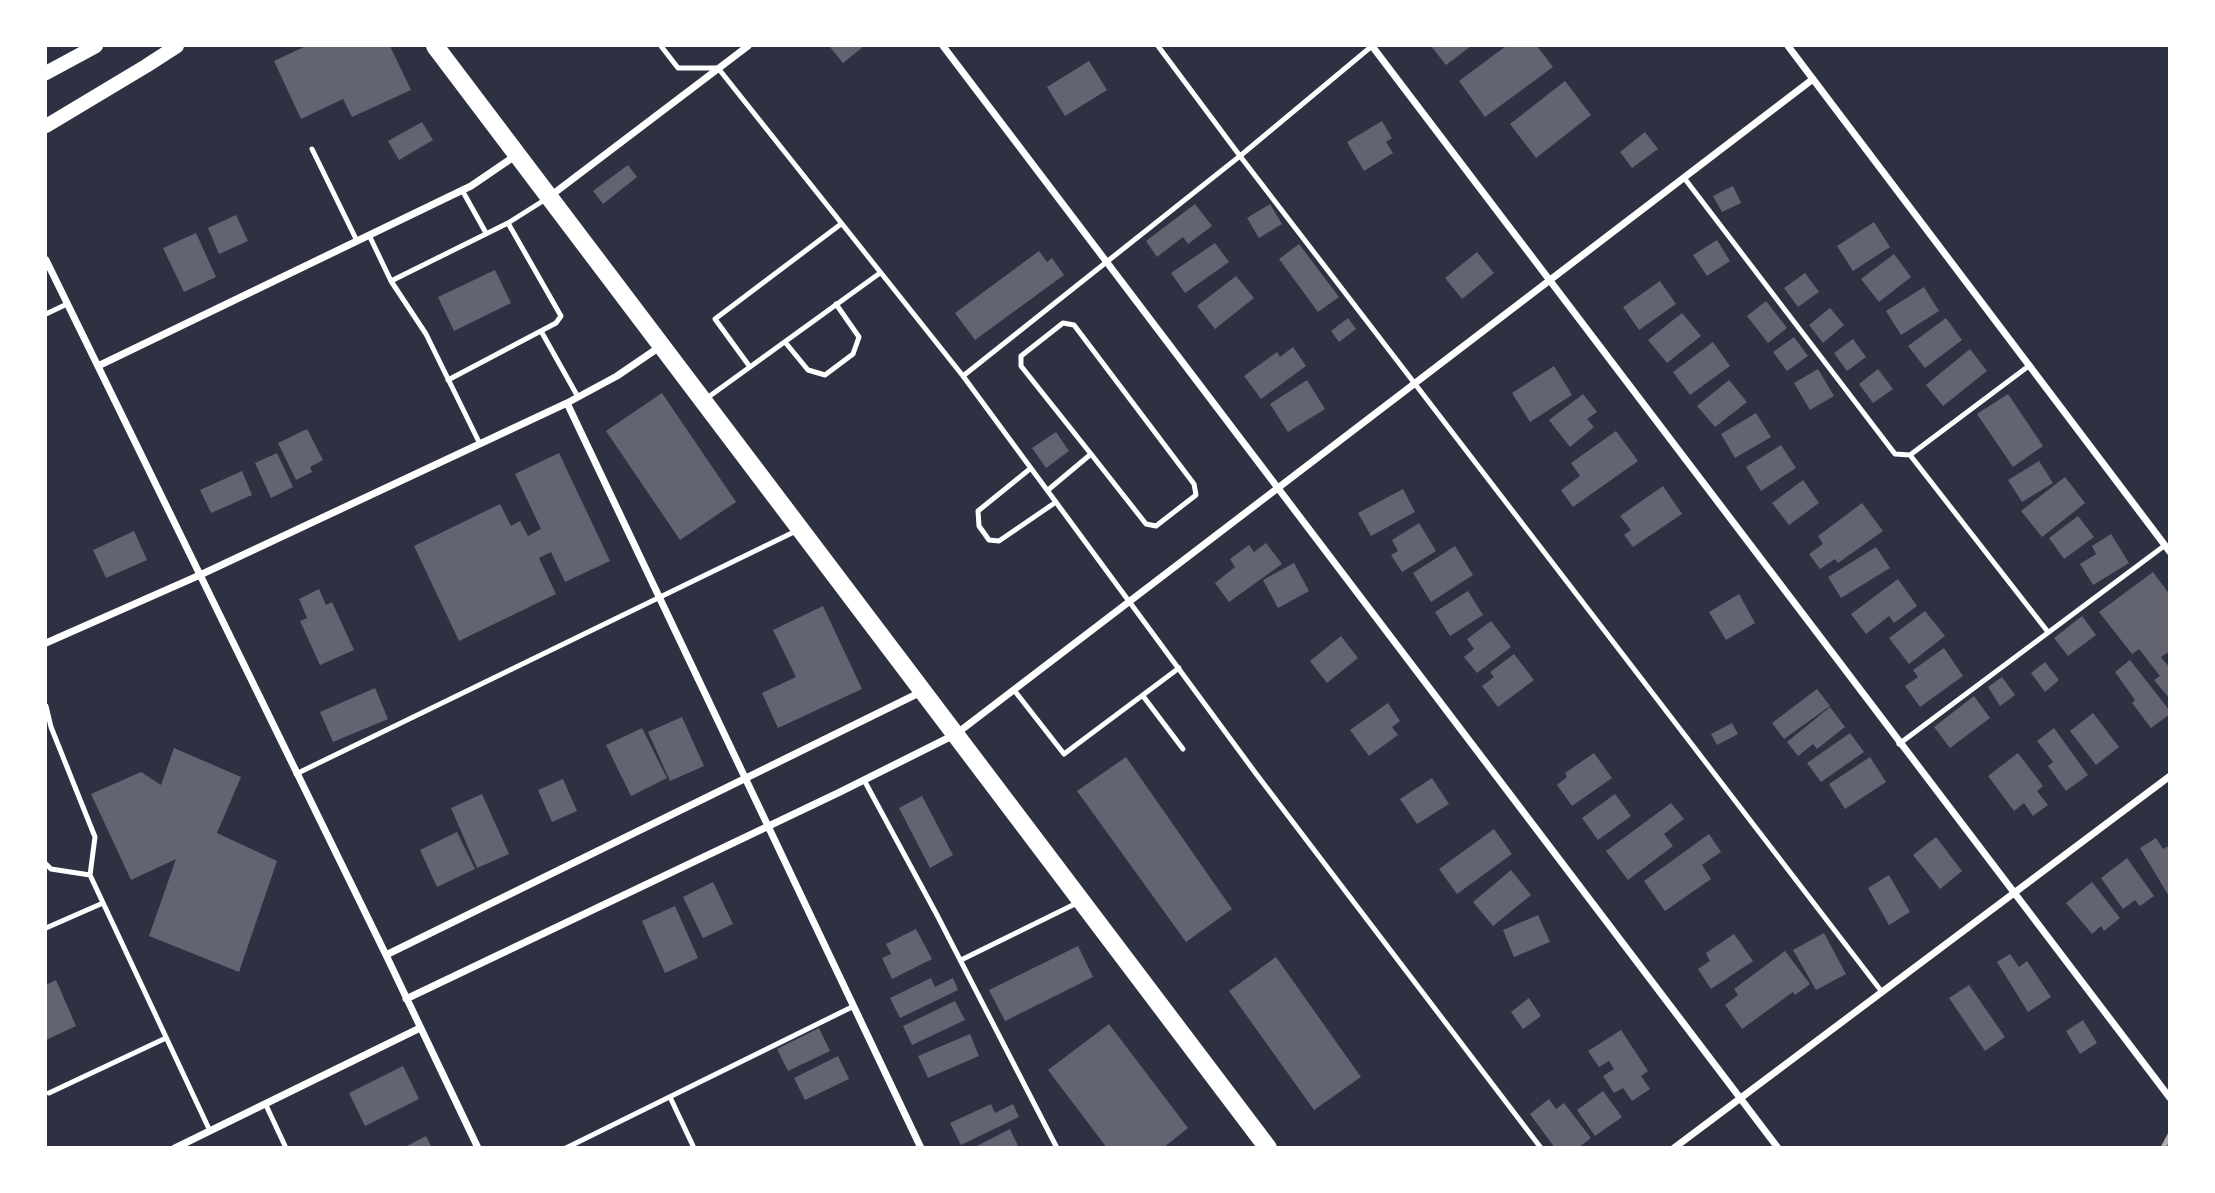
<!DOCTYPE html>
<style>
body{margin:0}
#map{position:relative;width:2215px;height:1193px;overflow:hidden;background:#2d3142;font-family:"Exo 2",sans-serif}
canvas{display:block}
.frame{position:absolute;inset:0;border:47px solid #fff;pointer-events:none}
</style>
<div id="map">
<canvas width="2215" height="1193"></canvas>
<div class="frame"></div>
</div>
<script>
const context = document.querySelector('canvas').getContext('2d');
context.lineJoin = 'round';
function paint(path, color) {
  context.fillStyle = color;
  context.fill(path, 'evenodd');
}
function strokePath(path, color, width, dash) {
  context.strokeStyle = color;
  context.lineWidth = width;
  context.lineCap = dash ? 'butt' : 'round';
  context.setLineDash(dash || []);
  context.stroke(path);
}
const building = new Path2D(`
 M306 46H390L411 90 352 117 343 99 301 119 274 61Z
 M829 46H864L843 63Z
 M1431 46H1471L1446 65Z
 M1506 46H1537L1553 67 1485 117 1459 81Z
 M1089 61 1107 90 1065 116 1047 87Z
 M1565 81 1591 115 1536 158 1510 124Z
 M1382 121 1392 138 1386 142 1393 153 1364 171 1347 142Z
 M422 122 433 140 399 160 388 141Z
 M1645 132 1658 149 1632 168 1620 152Z
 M628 165 637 177 603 204 593 191Z
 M1733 186 1741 203 1722 212 1713 196Z
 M1195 204 1212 226 1188 244 1183 237 1157 257 1146 241Z
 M1270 204 1282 224 1259 238 1247 218Z
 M236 215 248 241 219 254 208 228Z
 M1874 222 1890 247 1853 271 1837 246Z
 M196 233 216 277 184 292 163 248Z
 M1717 240 1730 261 1707 276 1693 255Z
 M1215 243 1229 262 1185 293 1171 273Z
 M1299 244 1339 297 1318 312 1279 259Z
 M1039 251 1047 262 1052 258 1064 275 975 340 955 313Z
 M1477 252 1494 273 1462 299 1445 278Z
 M1894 254 1911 277 1879 302 1861 279Z
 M495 270 511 303 454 331 438 297Z
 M1805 273 1819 292 1798 307 1784 288Z
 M1236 276 1254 298 1215 329 1197 306Z
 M1660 281 1676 304 1639 330 1623 307Z
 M1924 287 1939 311 1901 335 1886 311Z
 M1766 301 1787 328 1768 343 1747 316Z
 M1830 308 1844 325 1823 343 1809 325Z
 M1682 313 1701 336 1667 363 1648 340Z
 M1348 318 1356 329 1339 342 1331 331Z
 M1946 318 1962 340 1925 368 1908 346Z
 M1794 337 1808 356 1787 371 1773 352Z
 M1853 339 1866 357 1847 371 1834 353Z
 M1713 342 1730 366 1690 395 1673 372Z
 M1293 347 1306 366 1261 399 1244 376 1277 352 1280 357Z
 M1970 349 1987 371 1943 406 1926 385Z
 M1554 366 1572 395 1530 422 1512 393Z
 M1818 369 1834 396 1810 410 1794 383Z
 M1878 369 1893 389 1873 403 1859 384Z
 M1307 380 1325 409 1288 432 1270 404Z
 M1729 380 1747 402 1715 427 1697 406Z
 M662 393 736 502 680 540 606 431Z
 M1583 394 1597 412 1587 419 1594 427 1570 447 1549 420Z
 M2008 394 2043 446 2013 467 1977 414Z
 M1756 413 1771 437 1735 458 1721 434Z
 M307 429 323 460 310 467 312 472 296 480 278 443Z
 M1616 431 1638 461 1573 507 1561 490 1580 476 1571 463Z
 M1056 432 1069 451 1046 468 1032 448Z
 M1781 445 1796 468 1761 491 1746 467Z
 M277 453 293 487 271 498 255 463Z
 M559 453 610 561 565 582 551 552 539 558 556 594 459 641 414 546 500 504 511 526 520 521 528 536 541 529 515 474Z
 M2039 461 2053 483 2022 502 2008 480Z
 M242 471 252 495 211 513 200 490Z
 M2065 477 2085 503 2042 537 2021 511Z
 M1803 480 1819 503 1789 525 1772 503Z
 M1663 486 1682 514 1633 547 1624 535 1631 530 1620 516Z
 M1403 489 1415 512 1371 536 1358 513Z
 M1862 503 1883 531 1838 563 1835 559 1820 569 1809 554 1823 544 1818 536Z
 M2078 516 2094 537 2064 559 2049 538Z
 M1419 523 1436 551 1402 572 1391 555 1398 551 1392 540Z
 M134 531 147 560 106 578 93 550Z
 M2111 534 2129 563 2093 585 2080 564 2096 554 2092 546Z
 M1266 543 1282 564 1229 602 1215 583 1235 567 1230 559 1249 545 1254 552Z
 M1455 546 1473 575 1431 602 1413 573Z
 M1876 547 1890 568 1841 598 1828 577Z
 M1294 563 1309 591 1278 608 1263 580Z
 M2153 572 2170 595V651L2161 657 2170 668V699L2154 680 2160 676 2139 649 2132 654 2099 612Z
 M1898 579 1917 606 1894 623 1889 616 1866 634 1851 614Z
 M319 589 326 605 332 602 354 650 320 665 300 621 307 618 299 599Z
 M1468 591 1483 615 1450 636 1435 612Z
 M1739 594 1755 623 1726 640 1709 612Z
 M823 606 862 689 778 728 762 693 796 677 773 630Z
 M1925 611 1945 636 1909 664 1889 638Z
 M2082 616 2096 635 2068 656 2054 638Z
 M1491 621 1511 647 1477 673 1464 657 1474 649 1467 639Z
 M1341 636 1358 658 1327 683 1310 661Z
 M1944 648 1963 676 1920 707 1905 686 1918 677 1913 670Z
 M1514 654 1534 680 1498 707 1482 686 1494 677 1490 672Z
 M2130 660 2170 711V714L2151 728 2132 703 2135 700 2115 672Z
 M2045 662 2059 680 2045 692 2031 673Z
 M2002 677 2015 695 2000 706 1988 687Z
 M375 688 388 719 333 742 320 712Z
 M1817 689 1830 706 1784 739 1772 723Z
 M1974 696 1990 718 1950 748 1934 727Z
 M1388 703 1400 721 1392 727 1398 735 1369 756 1350 730Z
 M1830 707 1845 727 1817 749 1813 744 1798 756 1787 742Z
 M2093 713 2119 747 2096 765 2070 731Z
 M682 717 704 766 670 781 648 732Z
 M1732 723 1738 734 1717 745 1711 734Z
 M642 728 667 778 631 796 606 745Z
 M2054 728 2088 775 2066 791 2048 766 2053 762 2037 741Z
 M1850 733 1864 752 1821 782 1807 763Z
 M174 748 241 777 217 833 277 861 239 972 149 936 176 859 131 880 91 794 141 772 161 785Z
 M1594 753 1612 778 1572 806 1557 785 1567 777 1565 773Z
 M2018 753 2043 786 2037 791 2048 805 2033 816 2024 803 2014 811 1988 776Z
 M1126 757 1232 909 1186 942 1077 791Z
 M1870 757 1886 782 1845 809 1829 784Z
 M1432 778 1449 804 1417 824 1400 799Z
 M563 779 577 811 552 822 538 790Z
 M482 794 509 854 477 868 451 808Z
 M1615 794 1631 816 1598 840 1582 818Z
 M922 796 953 855 930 868 899 808Z
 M1671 803 1684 819 1664 834 1673 846 1628 880 1606 851Z
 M1494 829 1512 854 1457 894 1439 869Z
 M457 832 475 869 437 887 420 850Z
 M1709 834 1721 852 1702 865 1711 879 1665 911 1644 881Z
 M1936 837 1962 871 1940 889 1913 855Z
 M2156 838 2163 849 2170 845V898L2140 848Z
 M2127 858 2154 896 2140 906 2135 900 2123 909 2101 878Z
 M1511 870 1531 895 1493 926 1473 902Z
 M1889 875 1910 912 1889 925 1868 888Z
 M713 882 733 924 703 938 683 897Z
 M2092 882 2120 918 2104 931 2101 926 2092 934 2066 903Z
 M675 906 698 958 665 973 642 921Z
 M1538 915 1550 942 1514 957 1503 930Z
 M916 929 932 959 892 979 882 958 891 954 886 944Z
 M1824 933 1846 974 1816 990 1793 950Z
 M1734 934 1753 961 1711 989 1698 969 1710 961 1706 953Z
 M1078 946 1093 977 1005 1021 989 990Z
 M1785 951 1810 984 1795 995 1793 992 1742 1029 1725 1005 1738 995 1734 989Z
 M2010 954 2019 967 2027 961 2051 997 2028 1012 1997 962Z
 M1276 957 1361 1077 1314 1110 1229 991Z
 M931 978 935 987 953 978 958 990 900 1018 890 998Z
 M56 980 76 1026 46 1040V985Z
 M1969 985 2005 1037 1985 1051 1949 998Z
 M1529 998 1541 1016 1523 1029 1511 1012Z
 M955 1001 965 1020 912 1045 903 1026Z
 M2083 1020 2097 1043 2080 1054 2066 1031Z
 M1109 1024 1188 1128 1163 1148H1107L1048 1070Z
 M819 1028 830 1051 788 1071 777 1049Z
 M1621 1030 1648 1071 1641 1076 1650 1089 1632 1101 1623 1088 1614 1093 1603 1076 1614 1069 1609 1061 1599 1067 1588 1051Z
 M970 1034 979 1056 928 1078 918 1056Z
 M838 1056 849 1079 805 1100 794 1078Z
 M403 1066 419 1099 365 1126 349 1093Z
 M1603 1091 1622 1117 1595 1136 1577 1110Z
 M1549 1099 1556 1109 1564 1103 1591 1138 1578 1148H1555L1530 1114Z
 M991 1104 995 1113 1013 1104 1019 1117 961 1145 950 1123Z
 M1010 1129 1019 1148H973Z
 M426 1136 432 1148H403Z`);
const service = new Path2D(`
 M661 46 678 68H718L963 376 1257 775 1541 1148
 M1158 46 1240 156 1882 992
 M312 149 357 241
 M1685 179 1895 454 1910 455 2030 365
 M462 190 486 233
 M369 235 391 281 426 334 480 444
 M391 281 508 223 546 199
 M46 314 67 304
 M541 331 578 397
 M785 342 808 370 825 375 853 354 859 337 836 304
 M750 367 715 319 841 224
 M963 376 1240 156 1372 46
 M448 380 556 323 561 316 508 223
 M707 398 880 273
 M1910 455 2048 632
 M1031 468 978 511 979 526 989 540 999 541 1056 502
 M1048 490 1091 454 1021 366V356L1063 323 1074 325 1194 484 1196 495 1156 526 1146 524 1091 454
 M1014 690 1064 754 1179 668
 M1143 696 1183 749
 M46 706 51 727 95 837 90 875 210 1131
 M1899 744 2164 546
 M296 774 796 531
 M864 780 937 915 1057 1148
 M46 864 51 869 90 875
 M46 928 103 903
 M961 960 1077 903
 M49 1093 166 1038
 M670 1097 694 1148
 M265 1103 286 1148
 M566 1148 854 1006`);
const minor = new Path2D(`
 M943 46 1778 1148
 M1372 46 2170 1098
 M1788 46 2170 552
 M549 197 748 46
 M46 260 386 955 478 1148
 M98 366 471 186 515 156
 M567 403 921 1148
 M46 643 200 575 567 403 617 376 661 346
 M386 955 923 691
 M406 999 840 792 956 734 1813 79
 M175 1148 420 1028
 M1674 1148 2170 776`);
const secondary = new Path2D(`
 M46 73 96 46
 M46 126 146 66 177 46`);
const primary = new Path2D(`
 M435 46 1268 1148`);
const rail = new Path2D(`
 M2163 1148 2170 1135`);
paint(building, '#626471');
strokePath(service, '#fff', 5);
strokePath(minor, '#fff', 7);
strokePath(secondary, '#fff', 14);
strokePath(primary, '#fff', 18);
strokePath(rail, '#abadb3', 5);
</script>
